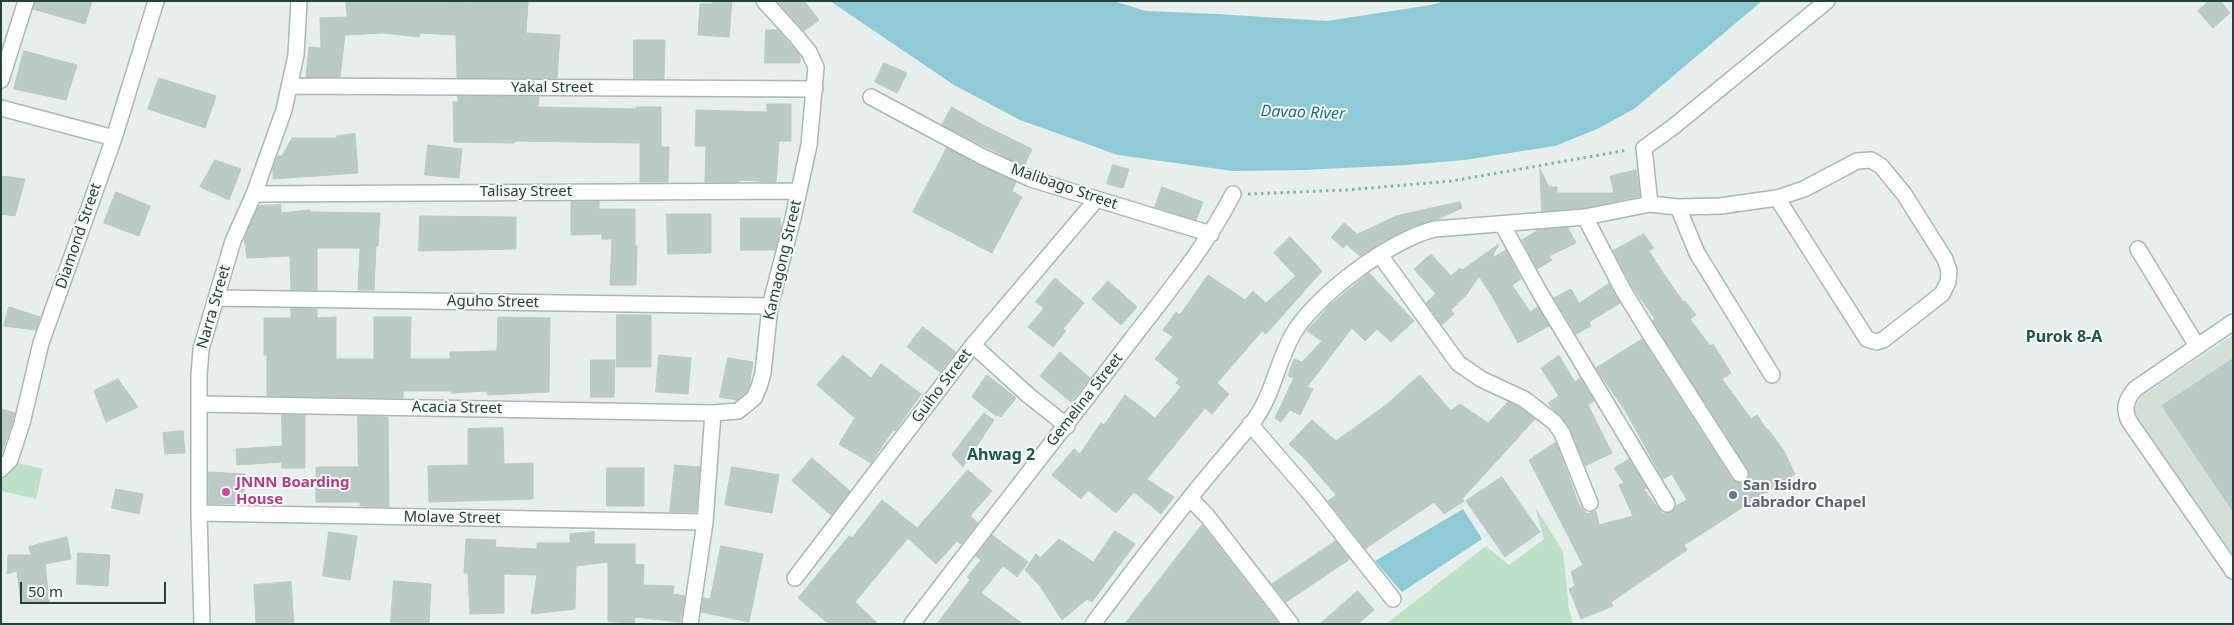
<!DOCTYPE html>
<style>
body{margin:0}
#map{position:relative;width:2234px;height:625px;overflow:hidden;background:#e6efeb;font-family:"Noto Sans",sans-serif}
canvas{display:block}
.frame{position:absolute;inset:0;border:2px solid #24423a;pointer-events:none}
.scale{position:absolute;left:20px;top:582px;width:146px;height:22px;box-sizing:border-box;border:2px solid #24423a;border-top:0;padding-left:6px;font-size:15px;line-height:18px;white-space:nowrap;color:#24423a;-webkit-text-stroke:4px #f7fbf9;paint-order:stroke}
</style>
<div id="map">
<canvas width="2234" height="625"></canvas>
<div class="frame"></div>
<div class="scale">50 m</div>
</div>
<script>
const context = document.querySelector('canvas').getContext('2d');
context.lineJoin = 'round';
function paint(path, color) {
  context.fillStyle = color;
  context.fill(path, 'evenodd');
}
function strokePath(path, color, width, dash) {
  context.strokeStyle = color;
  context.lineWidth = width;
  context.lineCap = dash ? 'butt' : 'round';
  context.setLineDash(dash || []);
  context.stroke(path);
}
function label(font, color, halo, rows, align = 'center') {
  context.font = font + ' "Noto Sans",sans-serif';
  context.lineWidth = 4;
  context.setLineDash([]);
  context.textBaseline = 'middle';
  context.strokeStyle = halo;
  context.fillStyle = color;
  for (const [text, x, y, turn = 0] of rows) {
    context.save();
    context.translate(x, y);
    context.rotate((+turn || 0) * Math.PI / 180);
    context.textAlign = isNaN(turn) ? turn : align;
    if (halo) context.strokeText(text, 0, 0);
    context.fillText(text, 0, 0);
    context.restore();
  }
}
const built = new Path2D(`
 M2233 335V556L2138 420 2134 413V407L2143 395Z`);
const green = new Path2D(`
 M1 459 43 469 36 499 1 491Z
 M1535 507 1563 551 1569 609 1573 624H1386L1486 546 1509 565 1544 539Z`);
const water = new Path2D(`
 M830 1H1113L1146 11 1217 14 1327 21 1431 5 1445 1H1762L1634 109 1597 129 1555 146 1464 160 1406 165 1303 170 1233 171 1118 155 1020 120 954 85Z
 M1463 509 1482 539 1402 592 1375 561Z`);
const building = new Path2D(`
 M35 1H92L85 24 33 9Z
 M346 1 528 2 526 33 560 35 557 78H457L456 35 420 33 419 37 384 33 345 35 340 77H306L309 47 321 48 320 18 347 17Z
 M712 1H732L729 37 698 35 700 4H712Z
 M777 1H804L819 20 804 31Z
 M2209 1H2221L2230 13 2213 28 2198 11Z
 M766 30H778L800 56V63H765Z
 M634 40H665L664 79H634Z
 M24 51 77 65 66 100 14 89Z
 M884 63 907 73 897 93 875 82Z
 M159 78 216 96 205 128 148 109Z
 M458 96 539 97 538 107 636 109V107H661V147H669L668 182H640V143L514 141V143L454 142 453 102H458Z
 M767 104H791V141H779L776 182 739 180V182H705L706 146H695L696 110 767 112Z
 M952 107 983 125 1032 149 1024 166 942 125Z
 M355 134 358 173 273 179V168L278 156H282L292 138H337V136Z
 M428 145 462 149 459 178 425 175Z
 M947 148 1016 182 1012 191 1022 197 992 253 913 212Z
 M215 160 241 169 229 200 200 187Z
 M1113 165 1129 169 1123 188 1107 184Z
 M1540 169 1549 187H1557V193H1614L1610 176 1636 170 1640 196 1584 208 1542 211Z
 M1 176 25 179 15 216 1 214Z
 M1162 187 1203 202 1196 220 1155 207Z
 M116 192 150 206 139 236 104 223Z
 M599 201V209H635V246H637L636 285H610L612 239H602V234L571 235V202Z
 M1460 202 1462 208 1438 219 1413 226 1360 256 1346 244 1343 248 1331 237 1344 223 1356 233 1354 236 1396 216Z
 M281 205V213L310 210V212L380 213 378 246H376L374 290H358L360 248H317V290H291L290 256 247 258 244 238 259 206Z
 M667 214H711V253L668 254Z
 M420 216 516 217V249L419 251Z
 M741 218H780L781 229 775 250H741Z
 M1568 228 1576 243 1549 256 1552 260 1537 269 1522 240 1538 230Z
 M1644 234 1654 248 1649 251 1661 270 1684 303 1685 301 1696 315 1690 319 1710 346 1713 344 1731 373 1722 379 1751 419 1757 415 1767 430 1768 429 1784 451 1795 474 1684 545 1687 550 1611 602 1613 606 1581 619 1569 589 1575 586 1571 572 1583 565 1529 460 1556 442 1579 505 1587 514 1596 511 1599 525 1633 516 1619 485 1624 483 1614 468 1629 459 1647 488 1644 490 1663 514 1671 512 1676 506 1687 500 1672 474 1663 479 1626 412 1596 368 1642 339 1732 479 1741 483 1745 482 1749 474 1653 321 1655 319 1631 285 1613 251Z
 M1290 237 1322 271 1266 334 1262 331 1217 383 1229 394 1212 414 1205 408 1147 479 1174 497 1161 514 1134 492 1116 513 1088 490 1081 499 1052 475 1074 449 1080 454 1101 423 1104 425 1125 395 1155 418 1181 387 1176 383 1179 379 1155 359 1173 337 1163 330 1176 312 1180 315 1208 275 1245 300 1253 291 1266 303 1296 276 1274 253Z
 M1499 244 1493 255 1494 257 1506 250 1521 279 1512 285 1530 312 1538 307 1549 326 1518 343 1492 296 1479 276 1467 294 1451 310 1454 314 1442 325 1426 303 1436 294 1414 269 1431 254 1451 276 1460 268 1462 270Z
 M1369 273 1414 321 1391 342 1377 329 1365 341 1352 328 1307 387 1313 389 1300 415 1290 410 1281 422 1275 418 1294 378 1288 376 1294 359 1302 362 1322 341 1307 331 1329 306Z
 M1055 278 1084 303 1063 329 1066 331 1053 347 1028 327 1044 308 1036 302Z
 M1108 281 1137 307 1121 325 1092 299Z
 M1609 284 1620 303 1589 322 1591 326 1576 334 1554 298 1571 289 1579 303Z
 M9 307 40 317 36 330 4 326Z
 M291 308 317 309V318L336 317V359H374V317H411L410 359H450V352L497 351 498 317 550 318 549 392 487 395V391L451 393V391H403V398L267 396V355H264V318H291Z
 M617 315H651V367H617Z
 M923 327 956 352 940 372 907 347Z
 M1060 352 1090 378 1071 402 1040 376Z
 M659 355 691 358 688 394 656 392Z
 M843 355 871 378 881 364 921 394 895 431 893 430 871 463 839 444 855 418 817 385Z
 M1559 356 1575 382 1580 378 1594 401 1588 405 1612 453 1585 466 1570 428 1548 403 1559 396 1541 368Z
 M728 358 753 362 749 387 746 392 737 400 720 397Z
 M2233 359V511L2162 406Z
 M591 360H615L614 397H591Z
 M987 375 1016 398 1001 417 998 415 996 416 972 397Z
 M1420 375 1451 411 1460 404 1488 423 1508 402 1519 407 1535 419 1462 499 1464 501 1444 514 1434 502 1365 549 1328 501 1336 495 1305 459 1289 444 1312 420 1336 441 1386 405Z
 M118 379 138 407 106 422 94 391Z
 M1 409 15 413 1 455Z
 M984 413 994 420 963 467 952 455Z
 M282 415H305V468H282V462L237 465 236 449 282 446Z
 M358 416 388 417 389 507 360 506V502H316V467H358Z
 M503 428 504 464 533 463V499L429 502 428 466 468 465V429Z
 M183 431 185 453 165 454 163 433Z
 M812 458 850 491 831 515 792 481Z
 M675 465 700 467 696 512H670Z
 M732 467 779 475 772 513 725 505Z
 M607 468H644V506H607Z
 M968 470 992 491 970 516 978 523 961 544 957 541 936 564 908 538 855 602 878 624H829L798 598 849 536 852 538 882 500 917 528Z
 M209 472 245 474 243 503 208 504Z
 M1502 477 1540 532 1505 557 1466 501Z
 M116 489 143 494 139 514 112 508Z
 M1202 525 1279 624H1125Z
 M1115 531 1135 544 1092 602 1087 599 1062 620 1040 586 1025 570 1036 554 1040 558 1059 539 1093 562Z
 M329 532 357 536 350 580 323 576Z
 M594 532V544H635V564L644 565 643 585 674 586 673 594 685 596 680 622 635 617 634 624 608 621V562L576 566 575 609 531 614 537 575 504 574V613L470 614 468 573H464L466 539 496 540 495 547 537 549V543H570V534Z
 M992 535 1028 562 1017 577 1003 566 981 593 1023 624H937L970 580 967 577 981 560 976 556Z
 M67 537 71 559 45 564 49 602 21 604 17 571 7 574 8 555H31L29 547Z
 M1336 541 1350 559 1286 602 1272 584Z
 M721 546 763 554 749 622 701 612 703 598 710 599Z
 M78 553 110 555 108 586 77 584Z
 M394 581 431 584 429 624 391 622Z
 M291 582 294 624H256L254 585Z
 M1358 591 1374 610 1358 624H1320Z`);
const path = new Path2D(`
 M1248 194 1347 190 1452 181 1628 150`);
const street = new Path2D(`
 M1 80 26 1
 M290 86 815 89
 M871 97 983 157 1031 179 1211 234
 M1 108 114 138
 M254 194 799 191
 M1650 204 1644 148 1673 127 1827 1
 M1678 207 1697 253 1772 375
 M1585 217 1623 290 1650 334 1740 474
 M1502 224 1540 293 1667 504
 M2138 249 2197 346
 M1380 255 1458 363 1481 379 1524 399 1554 422 1562 433 1590 503
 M216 298 770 306
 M2233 322 2135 389C2126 400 2123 408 2129 421L2233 571
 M973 345 1028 395 1067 426
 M200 404 713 413 738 411 754 398 759 387 763 373 770 306 793 218 809 145 816 67 809 52 796 36 764 1
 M1250 424 1312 496 1393 599
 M1 469 10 460 22 423 41 343 114 138 156 1
 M1190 498 1208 517 1291 624
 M199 513 705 522
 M795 578 973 345 1096 200
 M202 624 199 513V376L201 349 233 241 254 194 284 110 296 55 299 1
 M690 624 705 522 713 413
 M912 624C984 529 1059 435 1131 340 1167 293 1206 247 1233 194
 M1093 624C1125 581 1157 539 1190 498 1211 471 1234 446 1255 419 1273 394 1277 363 1292 336 1313 297 1391 239 1435 229L1585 217 1650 204 1678 207 1720 206 1777 198 1804 189 1857 161 1871 160 1881 166 1904 194 1945 259 1949 271 1948 282 1942 294 1883 340 1877 342 1867 339 1777 198`);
const markers = [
 [226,492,5,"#d1479c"],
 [1733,495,5,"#6b7280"]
];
const streetNames = [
 ["Yakal Street",552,88],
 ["Malibago Street",1064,187,19],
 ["Talisay Street",526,192],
 ["Diamond Street",79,236,-71],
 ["Kamagong Street",783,260,-77],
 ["Aguho Street",493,302,1],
 ["Narra Street",214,307,-74],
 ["Guiho Street",942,386,-53],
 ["Gemelina Street",1085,400,-52],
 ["Acacia Street",457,408,1],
 ["Molave Street",452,518,1]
];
const hotelNames = [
 ["JNNN Boarding",236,483],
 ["House",236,500]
];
const worshipNames = [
 ["San Isidro",1743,486],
 ["Labrador Chapel",1743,503]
];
const waterNames = [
 ["Davao River",1303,113,2]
];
const neighbourhoodNames = [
 ["Purok 8-A",2064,337],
 ["Ahwag 2",1001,455]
];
paint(built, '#d4dfda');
paint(green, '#bfe0c8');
paint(water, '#8ec9d4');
paint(building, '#bbcac4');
strokePath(building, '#b8c9c2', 1);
strokePath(street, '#a8b8b2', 18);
strokePath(path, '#86b3a5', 3, [2.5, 4]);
strokePath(street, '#fff', 15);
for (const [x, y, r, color] of markers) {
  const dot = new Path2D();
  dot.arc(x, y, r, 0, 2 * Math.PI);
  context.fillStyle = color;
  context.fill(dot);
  strokePath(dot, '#f7fbf9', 2);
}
label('15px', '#24423a', '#f7fbf9', streetNames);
label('bold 15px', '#b23c85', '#f7fbf9', hotelNames, 'left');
label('bold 15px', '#5b616d', '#f7fbf9', worshipNames, 'left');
label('italic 16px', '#1c6f80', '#f7fbf9', waterNames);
label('bold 16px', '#1f5548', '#f7fbf9', neighbourhoodNames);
</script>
